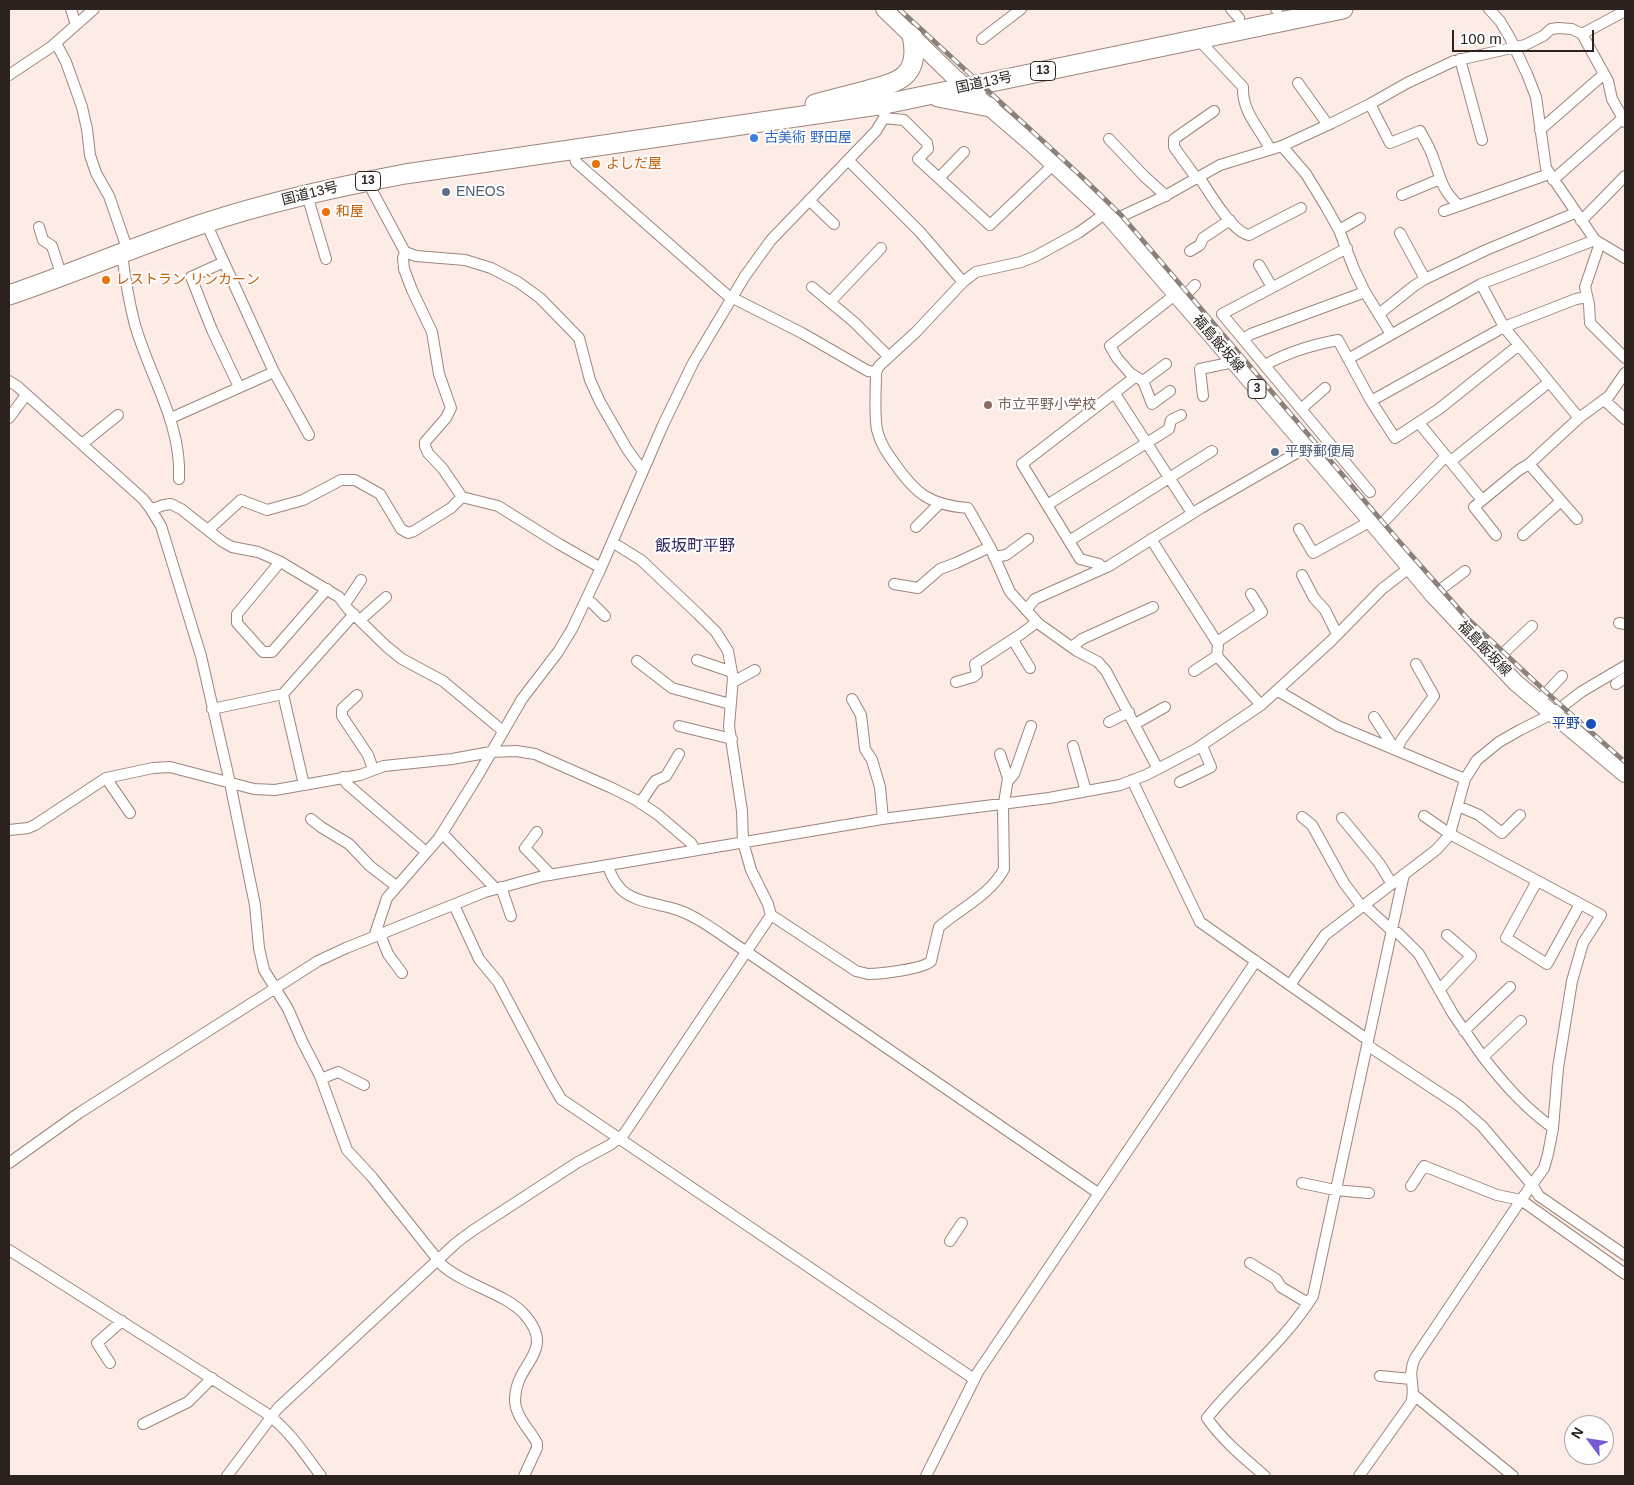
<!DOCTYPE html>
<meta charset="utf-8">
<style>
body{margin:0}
#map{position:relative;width:1634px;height:1485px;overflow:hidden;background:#fcece5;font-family:Helvetica,sans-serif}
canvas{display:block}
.frame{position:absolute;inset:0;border:10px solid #2c231f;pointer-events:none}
.north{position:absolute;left:1564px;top:1415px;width:50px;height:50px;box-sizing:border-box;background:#fdfdfd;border:1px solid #a9a6a4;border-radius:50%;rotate:301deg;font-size:14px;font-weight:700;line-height:20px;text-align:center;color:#2c231f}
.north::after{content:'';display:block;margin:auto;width:18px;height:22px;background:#755ad4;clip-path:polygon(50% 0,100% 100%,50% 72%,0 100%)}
.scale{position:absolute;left:1452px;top:30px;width:142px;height:22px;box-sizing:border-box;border:2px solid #2c231f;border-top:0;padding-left:6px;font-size:15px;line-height:18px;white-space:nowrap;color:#2c231f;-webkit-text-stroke:4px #fdfdfd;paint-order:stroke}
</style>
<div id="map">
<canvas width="1634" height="1485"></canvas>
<div class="frame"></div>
<div class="north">N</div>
<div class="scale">100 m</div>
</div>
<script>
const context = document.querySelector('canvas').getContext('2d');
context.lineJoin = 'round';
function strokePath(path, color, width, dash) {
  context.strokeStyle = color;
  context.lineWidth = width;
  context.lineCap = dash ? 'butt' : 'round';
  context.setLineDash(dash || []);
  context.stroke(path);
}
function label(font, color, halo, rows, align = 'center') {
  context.font = font + ' Helvetica,"Noto Sans JP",sans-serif';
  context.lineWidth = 4;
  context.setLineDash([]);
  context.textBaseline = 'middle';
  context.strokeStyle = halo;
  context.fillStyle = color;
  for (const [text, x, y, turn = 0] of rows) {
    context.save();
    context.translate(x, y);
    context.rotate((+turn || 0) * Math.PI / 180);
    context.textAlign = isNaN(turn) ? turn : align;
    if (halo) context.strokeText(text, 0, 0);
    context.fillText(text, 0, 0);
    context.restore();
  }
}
const street = new Path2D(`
 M71 9 76 25
 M1231 9 1239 18
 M1276 9 1277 10
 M1489 9 1500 21 1510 38 1527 74 1536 97 1546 168 1595 240 1625 258
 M1582 34 1625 11
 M1197 38 1243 87C1242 113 1260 128 1270 149
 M982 39 1021 9
 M56 43 66 62 82 107 87 129 90 155 96 173 109 196 128 251
 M1460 59 1482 140
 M9 75 51 47 94 9
 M1298 83 1328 125
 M1370 104 1390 143 1420 131C1425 140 1431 150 1434 160 1442 182 1441 188 1459 206
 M884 118 904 120 927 143 928 149 918 159 990 225 1054 164
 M1540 130 1604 74
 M1109 139 1144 176 1166 196
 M1282 146 1306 174 1325 205 1339 230 1354 269 1365 292 1391 334
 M573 151 576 162 727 295 802 333 868 371 876 372
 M849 161 920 232 963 282
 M1199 177C1209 192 1232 232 1249 235L1301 208
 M939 178 964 152
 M1197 179 1174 147V139L1214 111
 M1553 180 1623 118
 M367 181 405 252 416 256 465 260 491 268 518 282 540 298 579 338 590 380 600 402 627 449 643 471
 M307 195 326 259
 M1402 195 1440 179
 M809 200 834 224
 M1444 211 1549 174
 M1106 213 1078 233 1036 256 1021 262 976 272 963 282 916 332 879 366 876 372C876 390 874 413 877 430 880 443 887 453 895 464 916 494 930 505 968 508L990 547 1010 592 1039 624 1077 651 1098 662 1106 671 1158 769
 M1581 221 1625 176
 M1115 222 1122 216 1163 197 1220 165 1282 146 1332 123 1370 104 1407 83 1454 61 1525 45 1543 36 1551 29 1558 28 1572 29 1582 34 1608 81 1612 99 1625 122
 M206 223 274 372 309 435
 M39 227 43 240 52 246 62 277
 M1339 230 1360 218
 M1400 233 1425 279
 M1600 243 1585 287 1589 304 1590 323 1625 358
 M1347 248 1222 314 1370 492
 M1190 251 1200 245 1203 238 1230 220
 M405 252 403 258 404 269 412 290 432 332 439 374 451 408 446 418 425 442V446L428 453 443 469 462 497 498 506 559 544 601 568
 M122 254C125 278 129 302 135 325 150 377 182 424 179 479
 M224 262 191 277 212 330 239 387
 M1259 265 1272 287
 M1481 284 1504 327 1579 418
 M812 287 854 322 889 357
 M1181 300 1195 285
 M830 302 881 248
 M1379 314 1414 286 1425 279 1486 250 1575 213
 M1243 339 1251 334 1365 292
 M1348 359 1481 284 1595 240
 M1265 365C1288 352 1311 345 1338 340L1371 401 1395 438 1439 409 1519 345
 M9 381 17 386 143 499 150 508 161 526 201 656 230 783 255 905 259 948 264 970 288 1009 302 1041 320 1076 347 1150 372 1177 442 1265C464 1285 505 1293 524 1314 558 1352 515 1362 515 1400 515 1416 530 1430 537 1443V1448L524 1476
 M1143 381 1166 364
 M1170 391 1152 404 1143 381 1130 373 1117 358 1110 346 1176 294
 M1115 394 1192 513
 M1203 396 1200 369 1234 362
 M1604 400 1625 419
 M1371 401 1504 327 1576 299 1587 297
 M1301 409 1325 388
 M9 418 26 395
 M171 418 274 372
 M1419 423 1482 500
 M82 444 118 415
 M1451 461 1549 382
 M1529 464 1577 519
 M1047 505 1169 429 1171 420 1181 415
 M152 509 164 505 171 504 181 509 223 542 232 547 258 552 279 561 339 597 348 609 386 646 402 659 443 681 503 731
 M916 527 940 503
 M1299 529 1313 553 1371 521
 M1377 529 1446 456
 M208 530 241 500 267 510 303 500 341 480H355L380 494 401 529 408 533 414 531 451 508 462 497
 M1496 535 1474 507 1519 470 1529 464 1579 418 1609 396 1625 373
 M1523 535 1561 501
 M1151 539 1218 644 1217 656 1261 705
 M1069 541 1212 451
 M612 542 641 560 698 614 716 632 728 651 733 678 729 726 742 811 743 842 751 870 768 904 771 915 856 971C860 972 864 973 868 974 880 974 924 969 931 961L939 927C960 909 991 894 1004 869L1003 809 1008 778 1000 754
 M994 557 1006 555 1028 539
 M280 562 237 614V623L263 652H272L327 589
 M1103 568 1099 564 1080 559 1022 464 1135 377
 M1302 575 1314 598 1325 610 1337 634
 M894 584 918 588 940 569 956 563 990 547
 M1433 595 1465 571
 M586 600 592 603 605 616
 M345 604 361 580
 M1026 610 1035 599 1109 566 1201 508 1307 447
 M360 620 386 597
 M1619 623 1625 624
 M1013 640 1030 668
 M1217 642 1262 612 1251 594
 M1072 647 1082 639 1153 607
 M697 660 732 672
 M637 661 672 688 730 704
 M1495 661 1532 626
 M1194 671 1217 656
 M733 682 755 670
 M956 682 973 677 977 674 975 664 1021 634 1037 622
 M1616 684 1625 678
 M1278 691 1338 726 1465 779
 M283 694 304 785
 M357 695 342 709V716L368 755 373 769
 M852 699 861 715 865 749 872 760 880 787 883 819
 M1538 702 1562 676
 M212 709 283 694 354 614
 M1374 717 1394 748
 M1109 722 1129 712
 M1135 724 1165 707
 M679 726 732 739
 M1073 746 1086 791
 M1396 750 1402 739 1434 696 1416 664
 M343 777 347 784 426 852
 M106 778 130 813
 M1132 780 1200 922 1368 1040
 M1008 781 1014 774 1031 726
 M1180 782 1211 767 1202 746
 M640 803 655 781 666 776 679 754
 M1458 806 1479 815 1502 833 1520 815
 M1302 817 1312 825 1344 883 1362 907
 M1342 818 1379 863 1392 884
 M311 819 321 827 349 844 370 866 396 886
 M9 830 28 828 35 825 106 778 153 768 170 767 254 789 275 790 360 775 384 766 452 759 491 752 516 751 535 754 612 788 636 800 657 814 691 843 695 850
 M537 832 525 848 551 875
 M442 833 496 889
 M608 865C610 874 616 885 623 891 637 903 661 904 678 910 701 918 725 938 747 952L1098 1193
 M1537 881 1506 938 1547 964 1580 904
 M501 887 511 916
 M454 905 479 959 498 982 550 1080 561 1099 974 1379
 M1364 905 1389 928 1398 933 1419 954 1453 1014 1483 1057 1521 1021
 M380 934 388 954 402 973
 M374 937 387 898 439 838 477 777 522 699 558 652 572 629 600 570 663 425 693 363 745 276 771 240 876 131 884 118 885 104
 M1290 985 1325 935 1436 850 1447 838 1451 830 1465 779 1477 760 1499 742 1520 730 1554 713 1581 692 1625 666
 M1439 990 1471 956 1447 935
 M1464 1031 1510 987
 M1367 1045 1458 1105 1482 1126 1532 1185 1539 1196 1625 1255
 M1483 1057C1504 1084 1525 1108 1553 1128
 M321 1079 338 1072 364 1085
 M9 1163 79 1113 318 961 346 948 485 892 543 876 882 819 1049 798 1120 785 1146 775 1196 749 1261 705 1331 641 1382 589 1409 568
 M1302 1183 1335 1190 1369 1193
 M1411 1186 1424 1166 1497 1195 1521 1200 1544 1168 1548 1154 1553 1128 1558 1068 1572 981 1583 943 1601 915 1450 834 1424 816
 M950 1241 962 1223
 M9 1250 266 1413C289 1430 304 1453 321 1476
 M1250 1263 1276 1279 1281 1287 1308 1303
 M110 1363 97 1343 122 1321
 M1380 1376 1411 1379
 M1414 1395 1513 1476
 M143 1424 188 1402 212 1378
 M227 1476 278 1408 456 1243 472 1231 578 1162 610 1145 624 1134 771 915
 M926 1476 978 1372 1256 961
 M1265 1476C1244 1458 1223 1441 1207 1418 1241 1376 1284 1342 1313 1296L1404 874
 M1359 1476 1411 1403C1417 1386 1406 1377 1415 1358L1521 1200 1625 1274`);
const primary = new Path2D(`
 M884 9 954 77 1033 145 1106 213 1371 521 1433 595 1516 683 1625 774`);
const highway = new Path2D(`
 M938 97 990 107
 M815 104C832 100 848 95 865 91 899 82 921 77 912 35
 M9 295C74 273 136 246 202 224 268 202 336 187 405 174L885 104 1343 9`);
const rail = new Path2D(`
 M899 9 1081 176 1122 216 1398 540 1466 617 1546 692 1625 762`);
const markers = [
 [754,138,5,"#3f7fe0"],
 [596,164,5,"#e8710a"],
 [446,192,5,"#5c6f8a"],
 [326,212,5,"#e8710a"],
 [106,280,5,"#e8710a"],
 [988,405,5,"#8d6e63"],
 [1275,452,5,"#5c6f8a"],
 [1591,724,6,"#1a4fb4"]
];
const shields = [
 [1043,71,25],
 [368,181,25],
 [1257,389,18]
];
const shieldNames = [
 ["13",1043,71],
 ["13",368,181],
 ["3",1257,389]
];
const streetNames = [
 ["国道13号",984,83,-12],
 ["国道13号",310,194,-14],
 ["福島飯坂線",1218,344,49],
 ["福島飯坂線",1484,649,46]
];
const shopNames = [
 ["古美術 野田屋",764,138]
];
const foodNames = [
 ["よしだ屋",606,164],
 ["和屋",336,212],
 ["レストラン リンカーン",116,280]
];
const serviceNames = [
 ["ENEOS",456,192],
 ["平野郵便局",1285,452]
];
const educationNames = [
 ["市立平野小学校",998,405]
];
const transitNames = [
 ["平野",1580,724]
];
const quarterNames = [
 ["飯坂町平野",695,547]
];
strokePath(street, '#9d867b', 12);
strokePath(primary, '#9d867b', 18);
strokePath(highway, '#9d867b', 21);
strokePath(street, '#fff', 10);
strokePath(primary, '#fff', 16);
strokePath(highway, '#fff', 19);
strokePath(rail, '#8c807b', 5);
strokePath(rail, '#fdfdfd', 3, [9]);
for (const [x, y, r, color] of markers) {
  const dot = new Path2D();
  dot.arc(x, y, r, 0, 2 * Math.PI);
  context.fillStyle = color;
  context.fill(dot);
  strokePath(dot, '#fdfdfd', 2);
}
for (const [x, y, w] of shields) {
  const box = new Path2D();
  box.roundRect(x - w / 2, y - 9.5, w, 19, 4);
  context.fillStyle = '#fdfdfd';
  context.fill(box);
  strokePath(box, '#2c231f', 1);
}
label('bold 12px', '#2c231f', null, shieldNames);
label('14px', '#2c231f', '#fdfdfd', streetNames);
label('14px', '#366cbe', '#fdfdfd', shopNames, 'left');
label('14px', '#c56008', '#fdfdfd', foodNames, 'left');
label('14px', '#4e5e75', '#fdfdfd', serviceNames, 'left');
label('14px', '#785e54', '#fdfdfd', educationNames, 'left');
label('14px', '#164399', '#fdfdfd', transitNames, 'right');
label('16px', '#352964', '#fdfdfd', quarterNames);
</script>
